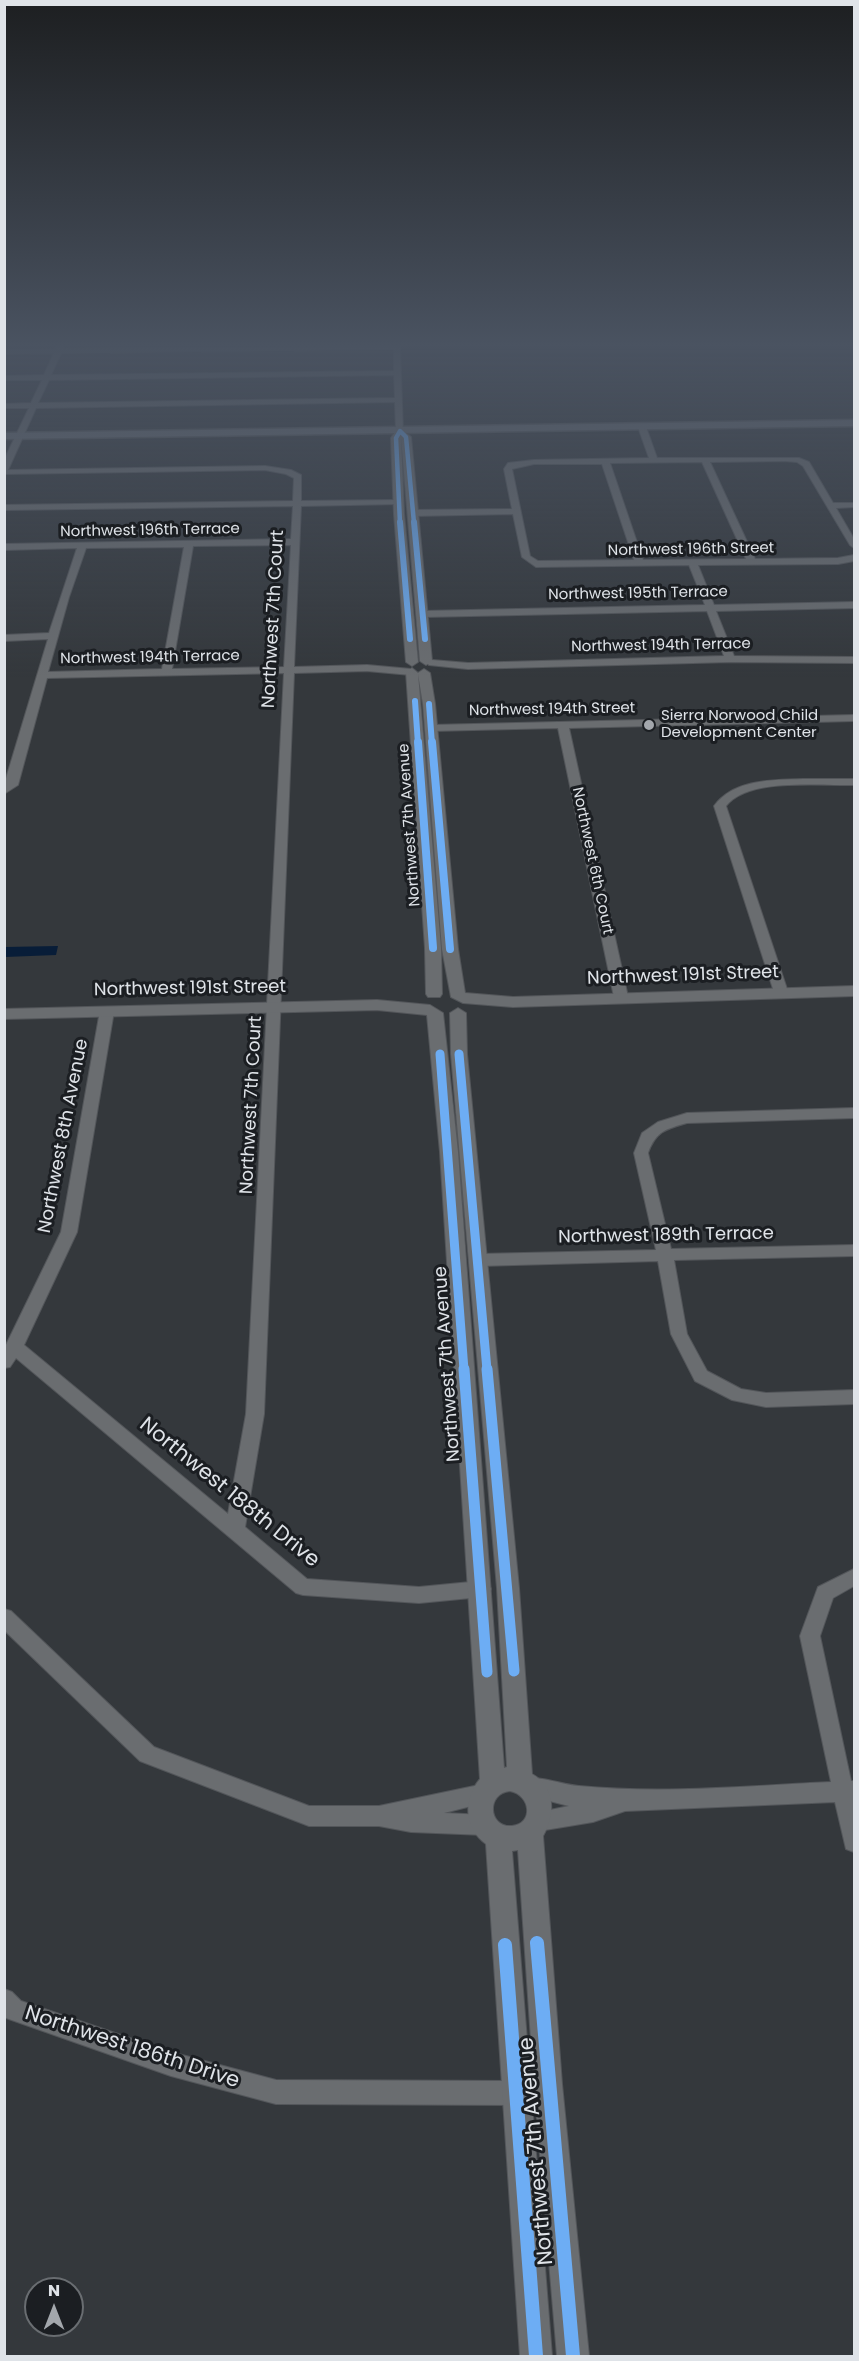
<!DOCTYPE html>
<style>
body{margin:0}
#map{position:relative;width:859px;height:2361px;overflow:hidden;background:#34383c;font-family:Poppins,sans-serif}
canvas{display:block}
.frame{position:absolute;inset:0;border:6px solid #dfe3e8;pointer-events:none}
.north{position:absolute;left:24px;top:2277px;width:60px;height:60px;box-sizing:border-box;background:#1b1e22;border:2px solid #696d71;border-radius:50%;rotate:0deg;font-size:16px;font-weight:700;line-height:24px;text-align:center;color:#dfe3e8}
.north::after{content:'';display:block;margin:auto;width:21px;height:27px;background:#a3a7ac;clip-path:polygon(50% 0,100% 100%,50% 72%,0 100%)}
</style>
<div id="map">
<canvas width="859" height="2361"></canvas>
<div class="frame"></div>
<div class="north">N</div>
</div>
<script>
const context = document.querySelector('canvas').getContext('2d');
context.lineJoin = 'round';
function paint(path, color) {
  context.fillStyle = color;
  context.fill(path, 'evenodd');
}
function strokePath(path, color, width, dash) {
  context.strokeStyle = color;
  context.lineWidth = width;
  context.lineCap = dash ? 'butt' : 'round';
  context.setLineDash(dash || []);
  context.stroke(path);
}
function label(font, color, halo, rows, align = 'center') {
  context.font = font + ' Poppins,sans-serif';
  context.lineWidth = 6;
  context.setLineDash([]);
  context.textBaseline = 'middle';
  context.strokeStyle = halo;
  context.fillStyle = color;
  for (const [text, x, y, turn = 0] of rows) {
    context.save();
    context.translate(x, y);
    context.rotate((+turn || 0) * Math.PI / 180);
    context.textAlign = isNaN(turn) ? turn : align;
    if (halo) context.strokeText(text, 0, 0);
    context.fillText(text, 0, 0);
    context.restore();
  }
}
const water = new Path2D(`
 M58 946 56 955 5 957V947Z`);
const minor = new Path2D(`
 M57 347H63L62 349 400 347 403 433 396 431 395 402 36 408 8 470 265 466 291 470 301 475V501L399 500 403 502 399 504 301 506 294 667 367 665 411 669 416 672 411 675 367 671 294 673 264 1414 245 1527 307 1579 419 1587 481 1581 488 1583 491 1589 488 1595 481 1597 419 1603 303 1595 296 1593 16 1358 10 1367 4 1368V1349L61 1232 100 1011 102 1008H112L114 1011 77 1232 24 1345 228 1514 246 1414 284 673 47 678 18 785 4 794V785L48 639 4 641V635L49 633 77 548 4 550V544L291 539 293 506 4 510V505L293 501 294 478 286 474 265 470 4 474V460L29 408H4V404L31 403 42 380H4V376L44 375 54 353 4 354V350L56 349ZM394 349V371L51 375 61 353ZM394 375 395 398 38 403 49 380ZM291 545 284 667 172 669 193 546ZM184 547 162 669 48 672 69 597 86 548Z
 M642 425 646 427 657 458H799L809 462 833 503H854V507L836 508 854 539V548L850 545 803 466 797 462 785 461 710 462 755 559 838 558 854 555V561L838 564 698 565 714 605 854 602V608L716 611 734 656 854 657V663L730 662 468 669 429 665 427 663 432 660 468 663 724 656 707 611 423 617 418 614 423 611 705 605 689 565 536 567 522 557 513 514 412 516 408 513 412 510 512 509 504 469 508 463 534 460 649 458 638 427ZM702 462 746 559 643 560 610 463ZM534 464H602L634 560 538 561 530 556 512 469Z
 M854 715V721L569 728 628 997 621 1001 614 997 558 728 431 731 426 728 431 725Z
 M803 779H854V785C820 786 749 777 726 806L788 992 781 996 774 992 714 806C734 779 772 780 803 779Z
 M854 1108V1118L687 1123C666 1129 656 1131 648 1153L671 1249 854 1245V1256L674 1260 687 1334 707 1371 741 1389 766 1393 854 1390V1404L766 1407 732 1400 695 1381 671 1334 658 1261 479 1266 473 1264 471 1260 473 1256 479 1254 656 1250 634 1153 642 1133 658 1122 687 1113Z
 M854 1569V1586L833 1598 820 1636 851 1781H854V1852L846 1849 835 1802 625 1811 593 1822 539 1831 531 1828 528 1821 531 1814 569 1806 522 1794 518 1787 522 1780C537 1774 562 1785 579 1786 663 1794 747 1786 831 1782L800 1636 818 1587Z
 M4 1609 11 1611 154 1747 309 1806H379L484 1784 491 1787 495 1794 491 1801 444 1813 485 1815 493 1818 496 1825 493 1832 485 1835 411 1832 379 1826H309L140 1761 4 1630Z
 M4 1989 12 1992 21 2001 171 2052 276 2080 516 2081 525 2084 528 2093 525 2102 516 2105 276 2104 171 2076 6 2018Z`);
const tertiary = new Path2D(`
 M400 428 411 437 432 661 426 665 420 661 401 437 404 514 418 662 412 666 406 662 394 514 391 438 397 429Z
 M412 668 418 673 424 669 430 673 435 704 458 949 465 993 513 997 854 986V996L513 1007 463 1003 451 997 442 949 423 704 418 674 441 948 442 994 440 997H428L426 994 425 948 406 672Z
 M377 1000 430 1005 443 1013 458 1152 504 1768 507 1767 497 1588 451 1054 450 1013 458 1008 466 1013 467 1054 519 1588 532 1774C555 1787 556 1814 543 1836L562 2084 589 2356H557L534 2084 518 1850 512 1851 552 2356H520L486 1844C464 1828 463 1799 480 1779L440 1152 427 1015 377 1010 4 1019V1009ZM510 1791C531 1795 534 1824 512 1826 488 1828 486 1793 510 1791Z`);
const primary = new Path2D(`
 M854 420V426L4 439V433Z`);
const cyclewayFar5 = new Path2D(`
 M400 523 396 438 400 431 406 437 414 523`);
const cyclewayFar4 = new Path2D(`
 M400 522 410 639
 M414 522 425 639
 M415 701 418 744
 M429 704 432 744`);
const cyclewayFar3 = new Path2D(`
 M418 742 433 948
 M432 742 450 949`);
const cyclewayFar2 = new Path2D(`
 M440 1054 464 1370
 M459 1054 487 1370`);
const cyclewayFar1 = new Path2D(`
 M464 1369 487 1672
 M487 1369 514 1671`);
const cycleway = new Path2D(`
 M537 1943 573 2356
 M505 1945 536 2356`);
const markers = [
 [649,725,6,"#a3a7ac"]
];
const farStreetnames = [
 ["Northwest 196th Terrace",150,531,-1],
 ["Northwest 196th Street",691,550,-1],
 ["Northwest 195th Terrace",638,594,-1],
 ["Northwest 194th Terrace",661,646,-1],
 ["Northwest 194th Terrace",150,658,-1],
 ["Northwest 194th Street",552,710,-1],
 ["Northwest 7th Avenue",410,825,-94],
 ["Northwest 6th Court",592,861,78]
];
const farPoinames = [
 ["Sierra Norwood Child",661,716],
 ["Development Center",661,733]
];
const streetNames = [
 ["Northwest 7th Court",274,619,-87],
 ["Northwest 191st Street",683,976,-2],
 ["Northwest 191st Street",190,989,-1],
 ["Northwest 7th Court",252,1105,-87],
 ["Northwest 8th Avenue",64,1136,-79],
 ["Northwest 189th Terrace",666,1236,-1],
 ["Northwest 7th Avenue",448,1364,-94]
];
const nearStreetnames = [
 ["Northwest 188th Drive",229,1493,39],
 ["Northwest 186th Drive",132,2048,18],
 ["Northwest 7th Avenue",537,2151,-95]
];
paint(water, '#081d38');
strokePath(minor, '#53565a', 2);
strokePath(tertiary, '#53565a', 2);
strokePath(primary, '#53565a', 3);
paint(minor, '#6a6d70');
paint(tertiary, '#6a6d70');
paint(primary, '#6a6f76');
strokePath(cyclewayFar5, '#6dadf4', 4.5);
strokePath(cyclewayFar4, '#6dadf4', 6);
strokePath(cyclewayFar3, '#6dadf4', 8);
strokePath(cyclewayFar2, '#6dadf4', 9);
strokePath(cyclewayFar1, '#6dadf4', 11);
strokePath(cycleway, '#6dadf4', 14);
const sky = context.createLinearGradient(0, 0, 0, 678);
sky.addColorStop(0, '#1d1f21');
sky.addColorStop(0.51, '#4a5361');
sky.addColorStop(1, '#4a536100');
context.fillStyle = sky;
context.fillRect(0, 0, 859, 678);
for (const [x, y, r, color] of markers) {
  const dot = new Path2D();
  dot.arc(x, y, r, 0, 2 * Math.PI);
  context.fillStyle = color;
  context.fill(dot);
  strokePath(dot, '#1b1e22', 2);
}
label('15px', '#dfe3e8', '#1b1e22', farStreetnames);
label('15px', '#dfe3e8', '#1b1e22', farPoinames, 'left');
label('18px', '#dfe3e8', '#1b1e22', streetNames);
label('21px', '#dfe3e8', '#1b1e22', nearStreetnames);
</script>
